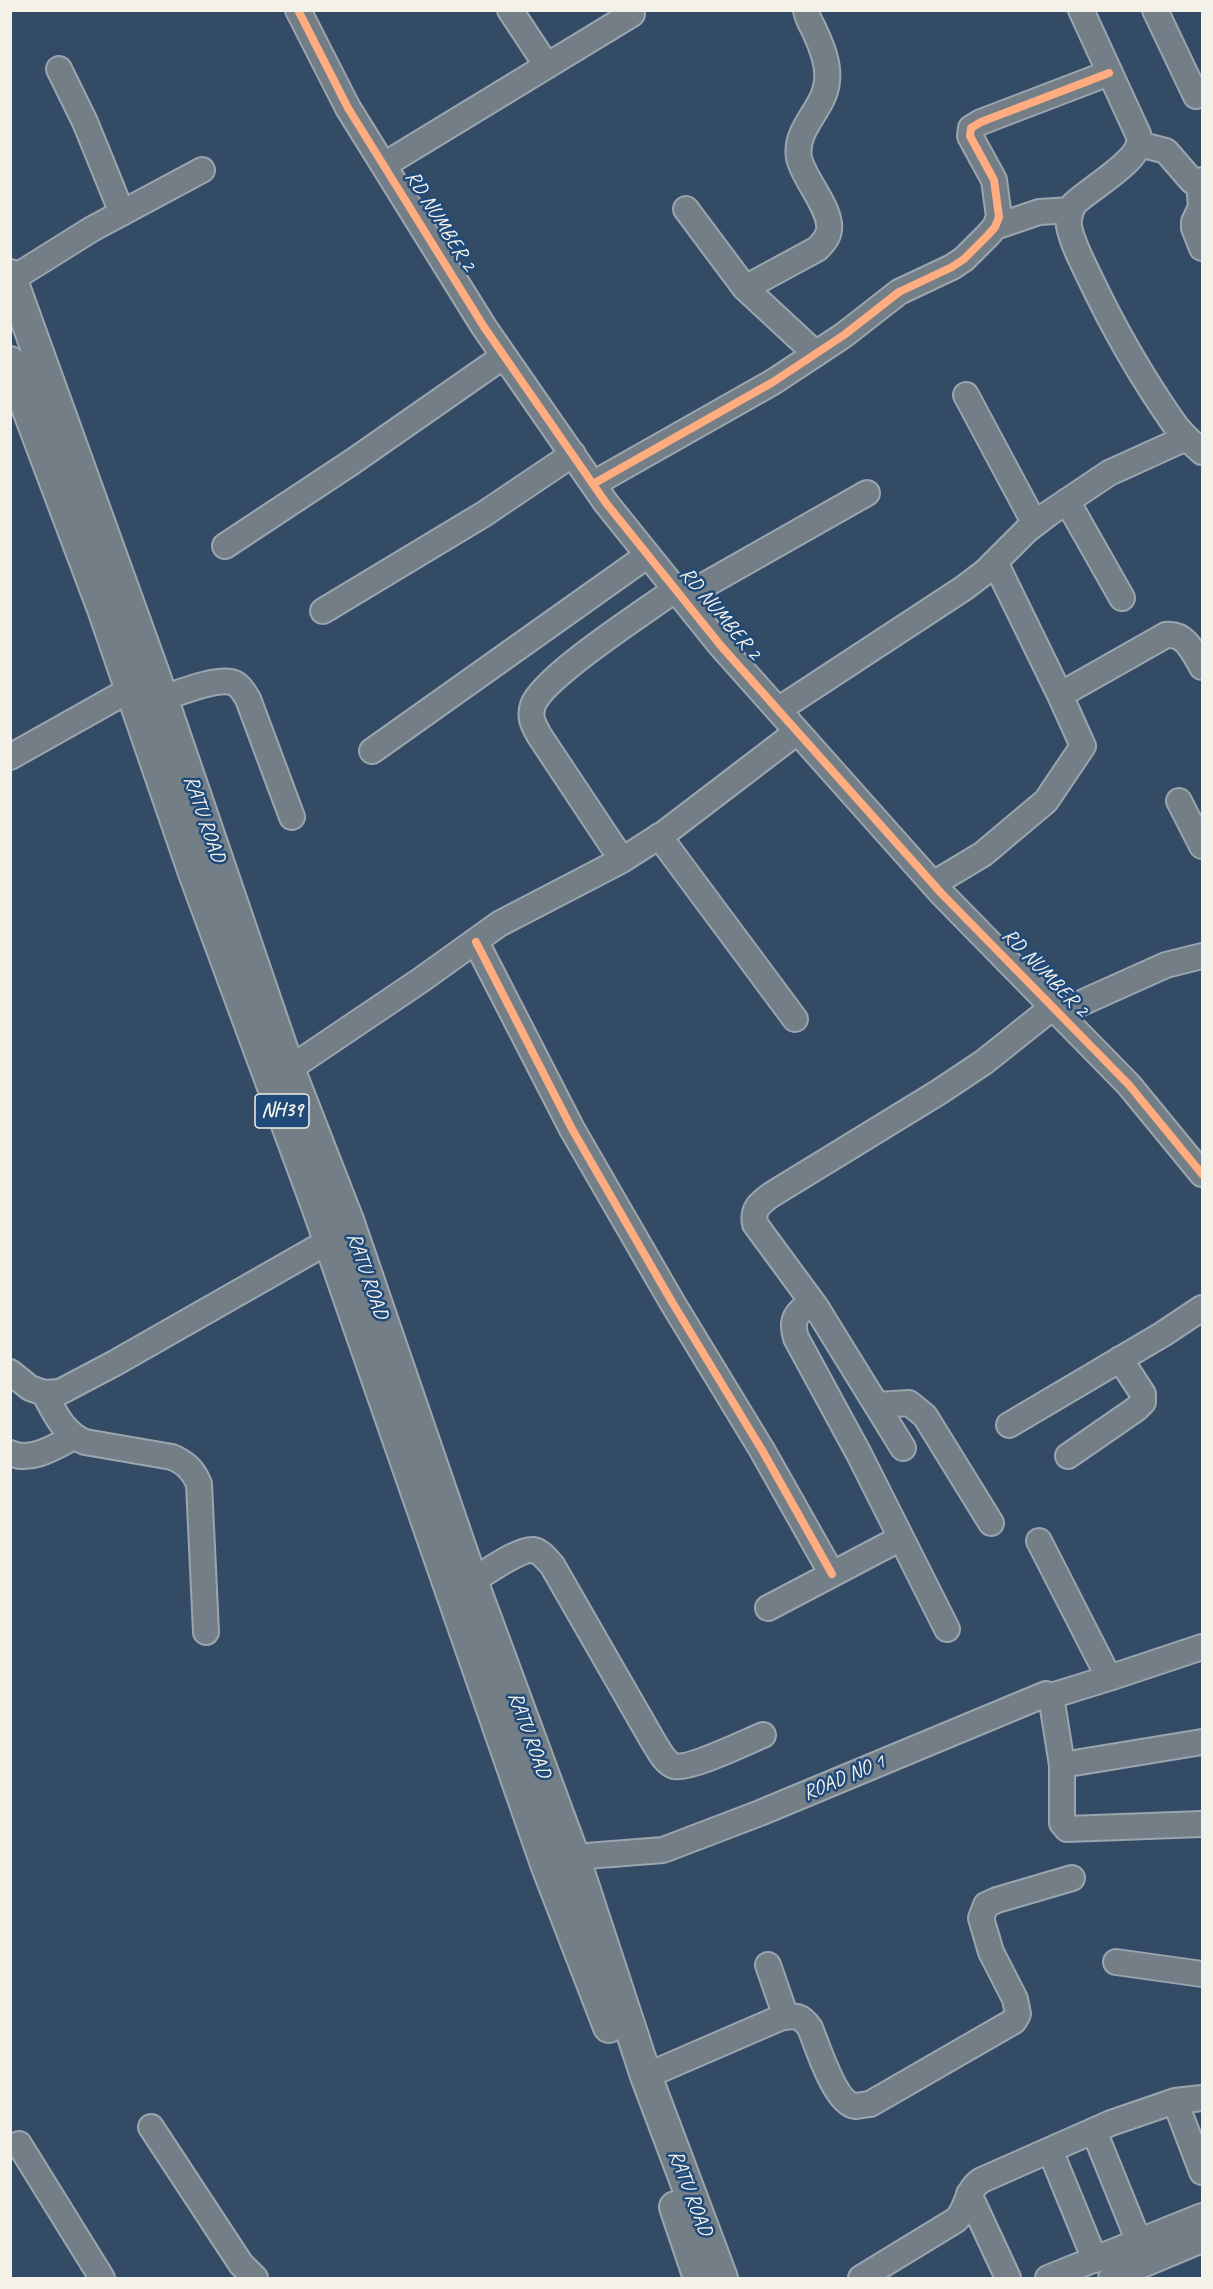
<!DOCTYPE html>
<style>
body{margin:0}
#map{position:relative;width:1213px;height:2289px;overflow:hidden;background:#344b65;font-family:Caveat,sans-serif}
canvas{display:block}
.frame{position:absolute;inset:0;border:12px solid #f4f1e8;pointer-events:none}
</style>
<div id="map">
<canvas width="1213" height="2289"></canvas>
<div class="frame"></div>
</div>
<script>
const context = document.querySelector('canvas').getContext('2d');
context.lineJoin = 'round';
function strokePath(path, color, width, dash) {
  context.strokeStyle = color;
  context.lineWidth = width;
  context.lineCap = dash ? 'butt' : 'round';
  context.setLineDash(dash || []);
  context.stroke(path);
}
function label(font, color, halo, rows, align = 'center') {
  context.font = font + ' Caveat,sans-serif';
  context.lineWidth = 5;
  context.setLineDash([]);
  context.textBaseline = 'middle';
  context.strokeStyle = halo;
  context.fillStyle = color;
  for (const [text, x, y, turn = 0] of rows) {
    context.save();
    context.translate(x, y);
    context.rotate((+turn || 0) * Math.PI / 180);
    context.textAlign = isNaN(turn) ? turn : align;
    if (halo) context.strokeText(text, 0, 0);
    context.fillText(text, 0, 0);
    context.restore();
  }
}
const minor = new Path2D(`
 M298 10 348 108 484 327 606 503 721 646 942 894 1129 1085 1202 1174
 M510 10 547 66
 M1081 10 1138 134C1139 137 1140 140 1139 143 1136 163 1089 189 1074 204 1070 212 1068 218 1069 226 1072 243 1081 259 1088 274 1112 325 1141 376 1173 422 1181 434 1192 443 1202 452
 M1155 10 1196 96
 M59 69 85 122 122 213
 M1139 144 1166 151 1192 181 1199 182 1202 180
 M384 165 632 14
 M1199 182 1201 207 1194 222V228L1202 248
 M686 209 745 288 816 354
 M995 227 1039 212 1071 210
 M12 279 92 229 202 170
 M745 288 817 249C822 244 828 238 829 230 832 209 804 180 799 158 794 128 825 109 827 81 829 64 822 47 815 32 812 25 807 18 806 10
 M966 395 1035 524
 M593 484 773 382 844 335 899 292 952 267 964 259 988 235 995 227 999 217 994 180 970 136 971 128 981 122 1109 73
 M1067 501 1122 598
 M225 546 352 462 504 356
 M682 598 867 493
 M323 611 484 514 573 454
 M1060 695 1166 635C1186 633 1193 652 1202 667
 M163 698C179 693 221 675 236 684 241 687 245 694 248 699L292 817
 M778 710 964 588 985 572 1027 530 1048 514 1109 473 1186 438
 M372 751 648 555
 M10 757 131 689
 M1179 801 1202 846
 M659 836 795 1019
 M622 860 539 735C533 724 529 717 533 705 544 676 646 611 676 589
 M933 884 983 854 1046 801 1083 746 1060 695 995 562
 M476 942 572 1129 672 1302 762 1450 832 1574
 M1059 1013 1166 965 1202 956
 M289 1069 421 980 499 924 622 860 666 832 797 732
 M812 1302C797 1312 790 1319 796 1338L859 1454 947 1629
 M10 1372 30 1388 44 1393 60 1392 115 1363 329 1241
 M44 1393C55 1413 63 1433 85 1442L172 1457C186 1463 193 1470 199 1484L206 1632
 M877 1405 909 1403 925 1416 991 1523
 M1009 1425 1163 1334 1202 1308
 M903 1448 816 1307 755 1224C752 1209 760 1203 771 1195L939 1092 984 1062 1053 1007
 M10 1453C31 1463 56 1446 74 1437
 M1068 1456 1136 1409 1143 1402V1394L1120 1359
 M1039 1541 1109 1678 1202 1647
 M472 1581C486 1573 518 1549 533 1550 541 1551 547 1560 552 1565L653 1741C659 1750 664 1762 674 1766 689 1770 746 1742 763 1735
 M768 1608 901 1538
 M1051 1696 1062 1765V1823L1067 1829 1202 1824
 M1062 1765 1202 1742
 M557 1861 574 1857 663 1850 760 1813 1046 1694 1051 1696 1109 1678
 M1116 1962 1202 1974
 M768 1965 786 2017
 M646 2076 780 2018C795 2015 801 2015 810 2028 817 2045 835 2103 855 2106 859 2106 866 2104 870 2104L1014 2021 1018 2014 1015 1999 991 1952 981 1918 986 1905 997 1900 1072 1878
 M1175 2101 1202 2172
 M151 2127 241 2264 255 2278
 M1094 2131 1139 2242
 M19 2144 102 2278
 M1050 2150 1095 2260
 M969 2194 1008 2278
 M861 2278 956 2220C968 2209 966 2189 982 2180L1111 2123 1175 2101 1202 2098
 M1048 2278 1202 2216
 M1111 2278 1202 2240`);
const major = new Path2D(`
 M10 275 154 674 289 1069 349 1223 472 1581 574 1857 646 2076 722 2278
 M10 362 103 609 194 873 317 1206 546 1864 609 2027
 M675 2207 699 2278`);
const cycleway = new Path2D(`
 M298 10 348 108 484 327 606 503 721 646 942 894 1129 1085 1202 1174
 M593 484 773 382 844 335 899 292 952 267 964 259 988 235 995 227 999 217 994 180 970 136 971 128 981 122 1109 73
 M476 942 572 1129 672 1302 762 1450 832 1574`);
const shields = [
 [282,1111,54]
];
const shieldNames = [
 ["NH39",282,1111]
];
const streetNames = [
 ["RD NUMBER 2",440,221,58],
 ["RD NUMBER 2",720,614,50],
 ["RATU ROAD",204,819,71],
 ["RD NUMBER 2",1045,973,46],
 ["RATU ROAD",367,1276,71],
 ["RATU ROAD",529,1735,70],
 ["ROAD NO 1",844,1778,-23],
 ["RATU ROAD",690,2193,69]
];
strokePath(minor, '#9ba5af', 28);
strokePath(major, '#9ba5af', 34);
strokePath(minor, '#737e87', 24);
strokePath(major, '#737e87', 30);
strokePath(cycleway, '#ffac80', 8);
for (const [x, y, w] of shields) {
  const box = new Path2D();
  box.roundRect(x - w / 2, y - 17, w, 34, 4.5);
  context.fillStyle = '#1f4a7a';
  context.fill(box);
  strokePath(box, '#f4f1e8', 1.5);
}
label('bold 20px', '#f4f1e8', null, shieldNames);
label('21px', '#f4f1e8', '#1f4a7a', streetNames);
</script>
